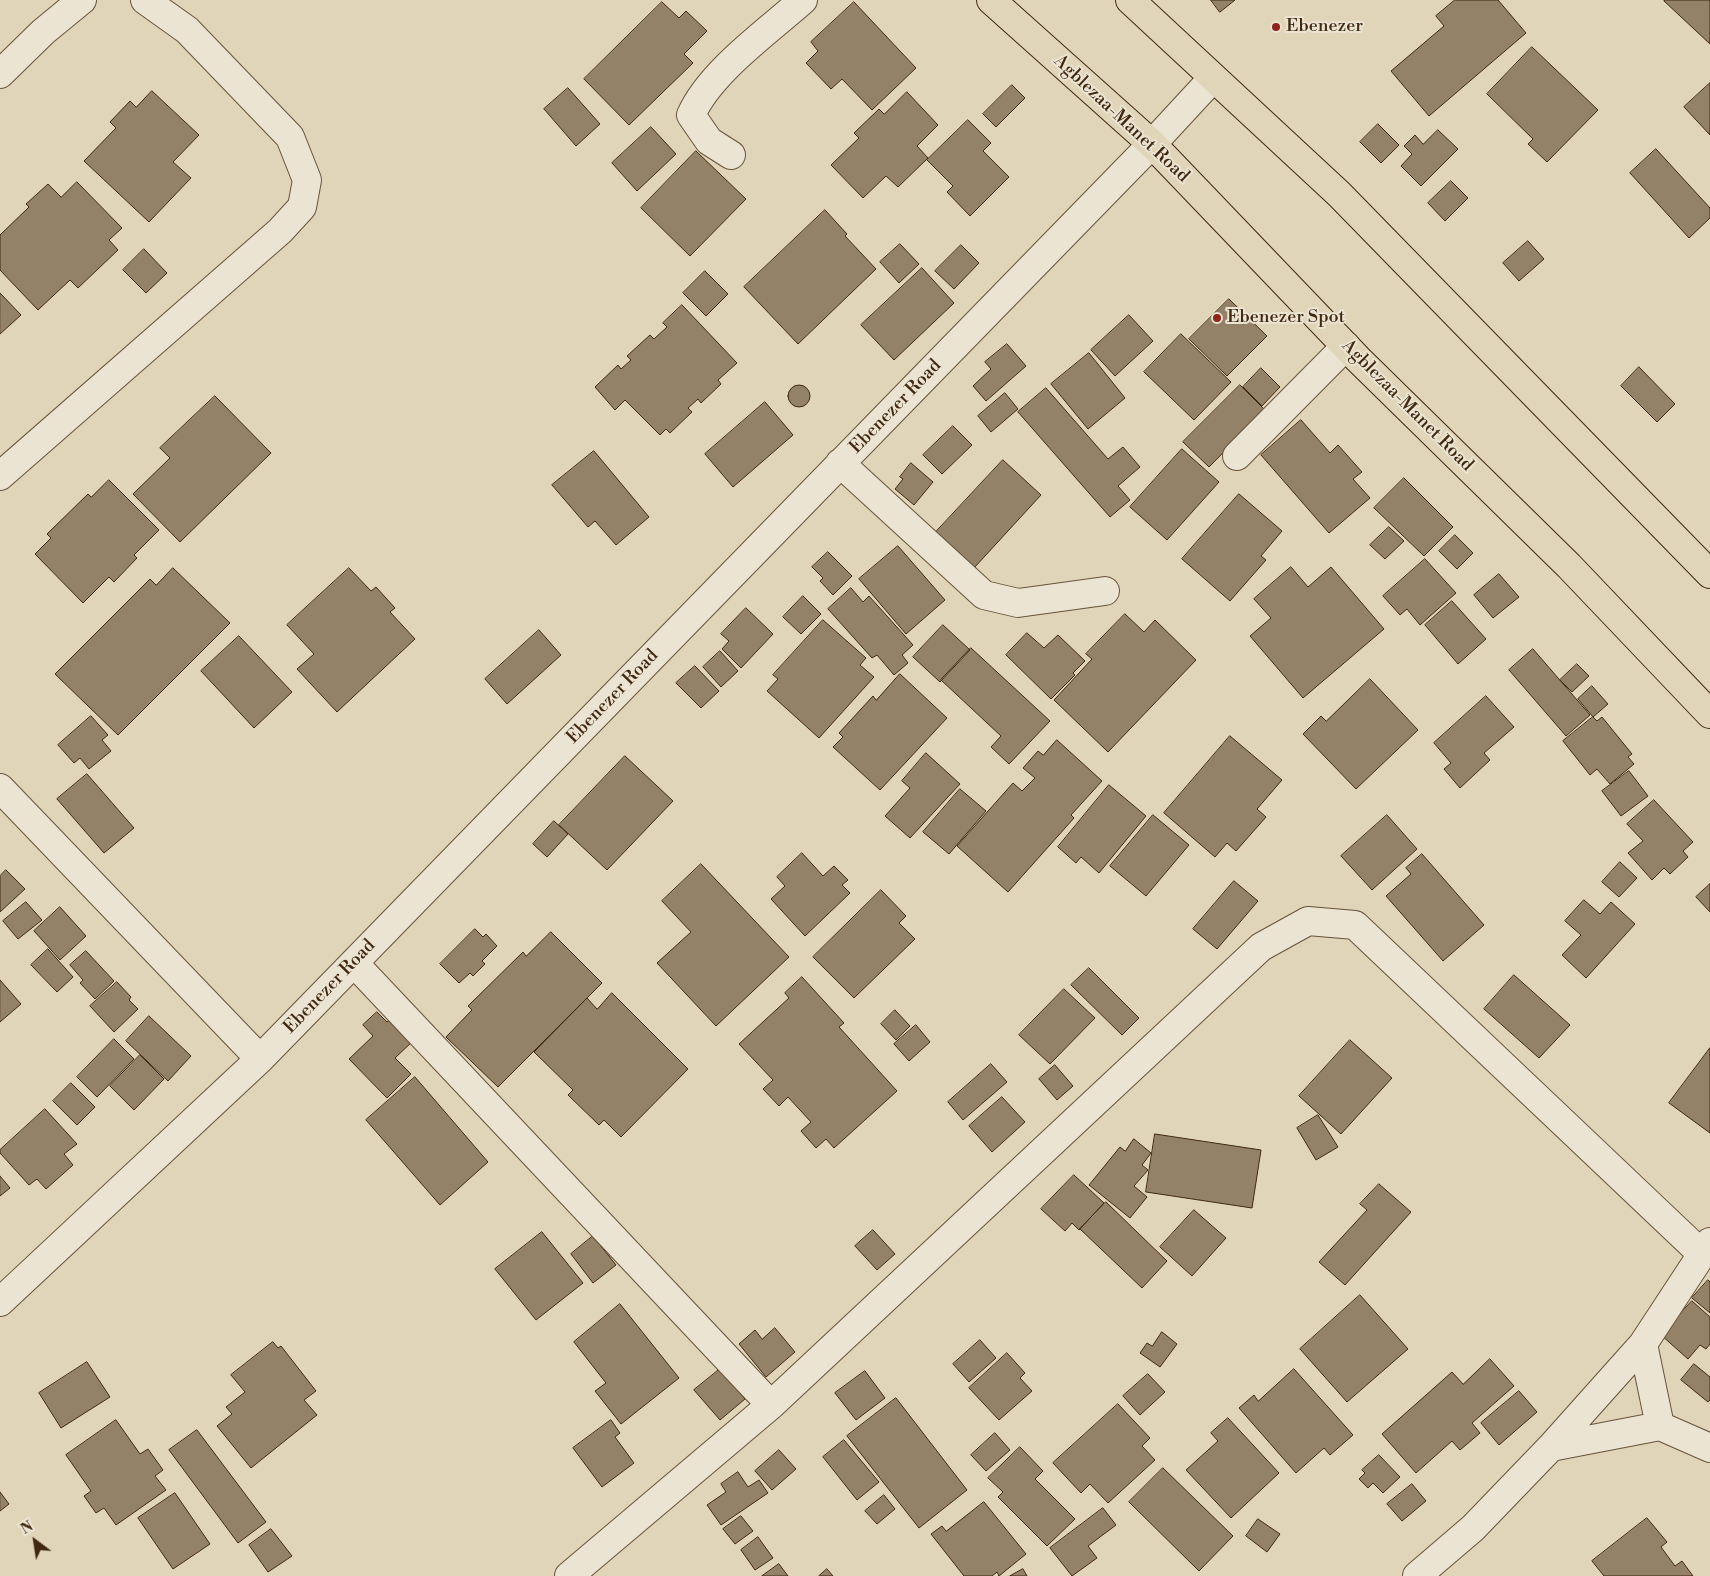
<!DOCTYPE html>
<style>
body{margin:0}
#map{position:relative;width:1710px;height:1576px;overflow:hidden;background:#e0d5b9;font-family:"Libre Bodoni",serif}
canvas{display:block}
.north{position:absolute;left:10px;top:1516px;width:50px;height:50px;-webkit-text-stroke:4px #ebe4d2;paint-order:stroke;rotate:329deg;font-size:14px;font-weight:700;line-height:20px;text-align:center;color:#402811}
.north::after{content:'';display:block;margin:auto;width:18px;height:22px;background:#402811;clip-path:polygon(50% 0,100% 100%,50% 72%,0 100%)}
</style>
<div id="map">
<canvas width="1710" height="1576"></canvas>
<div class="north">N</div>
</div>
<script>
const context = document.querySelector('canvas').getContext('2d');
context.lineJoin = 'round';
function paint(path, color) {
  context.fillStyle = color;
  context.fill(path, 'evenodd');
}
function strokePath(path, color, width, dash) {
  context.strokeStyle = color;
  context.lineWidth = width;
  context.lineCap = dash ? 'butt' : 'round';
  context.setLineDash(dash || []);
  context.stroke(path);
}
function label(font, color, halo, rows, align = 'center') {
  context.font = font + ' "Libre Bodoni",serif';
  context.lineWidth = 4;
  context.setLineDash([]);
  context.textBaseline = 'middle';
  context.strokeStyle = halo;
  context.fillStyle = color;
  for (const [text, x, y, turn = 0] of rows) {
    context.save();
    context.translate(x, y);
    context.rotate((+turn || 0) * Math.PI / 180);
    context.textAlign = isNaN(turn) ? turn : align;
    if (halo) context.strokeText(text, 0, 0);
    context.fillText(text, 0, 0);
    context.restore();
  }
}
const building = new Path2D(`
 M1211 0H1235L1220 12Z
 M1455 0H1498L1526 33 1429 116 1391 71 1444 26 1436 16Z
 M1666 0H1710V44L1664 1Z
 M662 2 679 18 686 11 707 31 684 54 693 63 629 125 584 79Z
 M854 2 916 68 872 110 842 79 831 89 806 63 818 51 811 42Z
 M1532 47 1598 110 1547 162 1528 144 1533 139 1487 94Z
 M1710 83V135L1684 107Z
 M1012 85 1025 98 996 127 983 114Z
 M568 88 600 124 576 146 544 109Z
 M152 91 199 135 173 162 191 178 149 222 84 161 116 128 110 122 130 101 136 107Z
 M907 92 938 125 917 146 928 158 898 187 886 176 863 198 831 165 859 138 854 133 879 109 884 114Z
 M968 120 991 143 983 151 1009 177 970 216 947 192 953 186 927 160Z
 M1378 124 1399 145 1381 163 1360 142Z
 M651 127 676 154 637 191 612 163Z
 M1438 130 1458 149 1421 186 1401 166 1412 154 1404 146 1415 135 1423 144Z
 M1656 149 1710 208V218L1689 238 1630 173Z
 M696 151 746 199 690 256 641 208Z
 M1451 181 1468 198 1445 221 1428 203Z
 M77 182 122 228 109 240 118 250 78 288 70 280 38 310 0 270V235L29 207 26 204 48 184 61 197Z
 M825 210 847 234 845 236 876 269 798 344 744 287Z
 M1528 241 1544 259 1519 281 1503 263Z
 M900 244 919 264 899 283 880 262Z
 M961 245 979 263 954 289 935 271Z
 M144 249 167 273 146 293 123 270Z
 M922 268 954 303 894 360 861 325Z
 M705 271 728 294 706 316 683 293Z
 M0 293 21 315 0 334Z
 M1229 299 1267 336 1227 376 1189 339Z
 M682 305 737 363 718 380 721 384 701 403 698 399 688 408 692 412 670 433 666 429 660 435 625 400 615 410 595 387 618 365 621 369 631 360 627 356 650 335 654 339 667 327 663 323Z
 M1129 315 1153 341 1115 376 1091 350Z
 M1181 334 1231 382 1194 420 1144 372Z
 M1007 344 1026 366 986 401 973 386 991 369 985 362Z
 M1089 353 1125 398 1088 429 1051 384Z
 M1639 367 1675 404 1657 422 1621 386Z
 M1261 368 1280 387 1262 406 1243 387Z
 M788 396a11 11 0 1 1 22 0a11 11 0 1 1-22 0Z
 M1240 385 1265 410 1209 467 1183 442Z
 M1046 388 1108 459 1123 447 1140 467 1118 486 1130 500 1110 517 1018 412Z
 M1005 393 1018 409 991 432 978 416Z
 M215 396 271 453 180 542 133 494 170 458 160 448Z
 M765 402 793 435 733 487 705 454Z
 M1301 420 1330 453 1338 445 1362 472 1353 479 1370 498 1329 533 1261 455Z
 M953 426 972 445 942 474 923 455Z
 M1182 449 1219 482 1167 540 1130 507Z
 M594 451 649 517 616 545 595 521 588 527 552 485Z
 M1003 460 1041 495 974 568 935 533Z
 M911 463 933 482 914 505 895 489 903 479 900 477Z
 M1404 478 1453 527 1424 556 1374 508Z
 M109 480 159 530 134 555 137 558 114 582 109 577 83 603 35 554 51 538 47 534 88 494 91 497Z
 M1239 494 1282 531 1261 556 1266 560 1230 601 1182 559Z
 M1389 527 1404 541 1385 559 1370 545Z
 M1455 535 1473 553 1457 569 1439 551Z
 M898 546 945 600 906 634 859 579Z
 M828 552 852 576 833 595 820 581 823 578 812 567Z
 M1425 559 1456 593 1420 625 1407 609 1400 615 1383 596Z
 M1291 567 1308 587 1331 567 1384 629 1303 698 1250 636 1271 618 1254 599Z
 M173 568 230 623 118 735 55 674 150 579 156 585Z
 M349 568 371 591 376 587 395 608 390 612 415 639 337 712 297 669 314 654 287 625Z
 M1499 574 1519 597 1493 618 1474 595Z
 M851 588 863 602 869 596 913 645 902 655 908 663 894 675 877 655 872 658 828 609Z
 M803 596 821 614 801 634 783 617Z
 M1452 601 1486 639 1458 664 1425 625Z
 M746 608 773 634 741 668 722 649 729 641 721 634Z
 M1125 614 1144 632 1155 620 1196 660 1108 752 1054 700 1092 659 1086 654Z
 M823 620 866 658 860 665 874 677 819 738 767 691 778 679 773 675Z
 M943 625 970 650 940 682 913 657Z
 M539 630 561 655 507 704 485 679Z
 M1027 633 1044 648 1058 635 1085 661 1073 673 1075 675 1051 699 1006 655Z
 M239 636 292 692 254 728 201 671Z
 M971 648 1050 721 1009 764 991 747 1001 736 941 680Z
 M1533 649 1590 715 1566 736 1509 670Z
 M720 651 738 671 721 687 703 667Z
 M1577 664 1589 676 1572 692 1560 680Z
 M695 666 719 691 701 708 676 683Z
 M900 674 947 718 880 790 833 747 843 737 839 733 873 696 876 700Z
 M1370 679 1418 730 1356 789 1303 734 1321 716 1326 721Z
 M1592 686 1608 704 1593 717 1578 699Z
 M1486 696 1514 727 1484 753 1490 760 1460 788 1444 769 1451 763 1434 743Z
 M91 716 108 735 102 740 111 751 89 769 80 758 74 763 58 745Z
 M1593 717 1597 721 1602 717 1632 754 1628 757 1634 764 1610 784 1597 769 1590 775 1563 741Z
 M1230 736 1282 780 1257 809 1266 817 1236 851 1227 843 1215 857 1164 813Z
 M1057 740 1102 781 1071 815 1074 818 1008 892 957 846 1013 783 1022 791 1035 778 1023 768 1038 751 1043 755Z
 M926 753 960 784 910 838 885 816 910 788 902 781Z
 M625 756 673 801 607 870 559 825Z
 M1629 771 1648 796 1621 816 1602 791Z
 M87 774 134 828 104 853 57 799Z
 M1109 785 1146 816 1099 873 1081 857 1076 863 1058 847Z
 M960 789 986 811 949 854 923 832Z
 M1654 800 1693 842 1683 851 1688 857 1670 874 1664 868 1652 880 1628 853 1643 841 1627 824Z
 M1153 815 1189 845 1146 896 1110 866Z
 M1387 815 1417 849 1372 890 1341 856Z
 M554 821 568 834 547 857 533 844Z
 M802 853 823 876 834 866 848 880 842 885 850 893 805 936 771 899 785 886 777 877Z
 M1422 854 1484 925 1443 961 1386 896 1411 874 1406 868Z
 M1620 862 1637 878 1619 897 1602 882Z
 M701 864 789 957 716 1026 657 963 691 932 662 901Z
 M6 870 25 889 0 912V876Z
 M1234 881 1258 901 1217 949 1193 929Z
 M1710 884V912L1696 897Z
 M881 890 906 916 899 923 915 939 854 998 813 957Z
 M1584 900 1600 914 1611 902 1635 924 1586 978 1562 955 1581 935 1565 921Z
 M26 902 42 920 18 939 3 921Z
 M60 907 86 936 60 960 34 931Z
 M475 929 483 937 486 934 497 946 482 961 485 964 473 976 470 973 459 983 440 964Z
 M551 932 602 983 498 1087 446 1037 472 1010 468 1006 523 952 526 956Z
 M48 949 73 977 57 992 31 965Z
 M86 951 114 981 95 999 80 983 83 980 70 965Z
 M1089 968 1139 1018 1122 1035 1071 985Z
 M1514 975 1570 1025 1539 1058 1484 1009Z
 M802 977 844 1023 839 1027 897 1091 834 1148 826 1139 816 1148 801 1131 811 1122 788 1097 779 1106 763 1089 773 1080 739 1044 789 998 785 993Z
 M0 980 21 1004 0 1022Z
 M117 982 131 997 129 1000 138 1009 114 1032 90 1006Z
 M1064 989 1095 1018 1050 1064 1019 1035Z
 M612 993 688 1069 621 1137 604 1120 599 1125 568 1095 573 1090 534 1052 587 998 597 1009Z
 M895 1010 910 1026 896 1040 881 1024Z
 M377 1012 387 1022 391 1019 413 1041 395 1058 411 1074 387 1098 349 1059 373 1036 363 1025Z
 M149 1016 191 1056 168 1081 126 1041Z
 M916 1025 930 1042 909 1061 894 1044Z
 M114 1039 134 1059 97 1097 77 1077Z
 M1350 1040 1392 1078 1341 1134 1299 1096Z
 M1710 1048V1133L1669 1103Z
 M140 1055 164 1079 134 1110 110 1086Z
 M991 1064 1007 1082 963 1120 948 1102Z
 M1055 1065 1073 1086 1057 1100 1039 1079Z
 M415 1077 488 1162 440 1205 366 1120Z
 M71 1083 95 1107 77 1125 53 1101Z
 M1002 1097 1025 1122 992 1152 969 1126Z
 M45 1109 77 1144 64 1154 73 1165 46 1189 37 1179 29 1185 0 1153V1150Z
 M1318 1115 1338 1147 1316 1160 1297 1128Z
 M1155 1134 1261 1150 1252 1208 1146 1192Z
 M1134 1139 1151 1153 1142 1165 1148 1170 1134 1186 1147 1197 1130 1218 1089 1185 1120 1147 1125 1151Z
 M1074 1175 1104 1203 1079 1230 1072 1223 1065 1231 1041 1209Z
 M0 1176 10 1188 0 1196Z
 M1379 1184 1411 1212 1345 1285 1319 1262 1367 1210 1360 1204Z
 M1106 1202 1167 1261 1142 1288 1080 1229Z
 M1194 1210 1226 1238 1192 1276 1160 1247Z
 M873 1230 895 1254 877 1270 855 1246Z
 M542 1232 583 1283 536 1320 495 1269Z
 M593 1236 616 1265 593 1283 571 1254Z
 M1708 1280 1710 1282V1313L1692 1298Z
 M1360 1295 1408 1349 1347 1402 1300 1349Z
 M1692 1301 1710 1317V1344L1706 1349 1700 1345 1688 1359 1661 1335Z
 M620 1304 679 1378 621 1424 595 1391 606 1383 574 1342Z
 M775 1328 795 1352 766 1377 739 1344 755 1330 762 1339Z
 M1162 1332 1177 1344 1160 1367 1140 1353 1147 1343 1152 1346Z
 M980 1340 996 1358 969 1382 953 1364Z
 M273 1342 278 1348 281 1346 316 1391 304 1400 317 1415 251 1468 217 1426 232 1414 226 1407 245 1392 231 1375Z
 M1007 1353 1025 1373 1020 1378 1032 1391 999 1420 969 1388Z
 M1490 1359 1514 1386 1472 1423 1480 1433 1460 1450 1452 1441 1416 1473 1382 1434 1452 1372 1463 1384Z
 M87 1362 110 1397 61 1428 39 1393Z
 M1694 1364 1710 1377V1400L1708 1402 1681 1380Z
 M720 1369 745 1399 720 1420 694 1390Z
 M1294 1369 1353 1435 1330 1455 1324 1448 1296 1473 1239 1408 1254 1395 1258 1401Z
 M865 1371 885 1398 856 1420 835 1393Z
 M1148 1374 1165 1392 1140 1415 1123 1396Z
 M1519 1391 1537 1412 1499 1445 1481 1423Z
 M896 1398 967 1490 919 1528 847 1436Z
 M1118 1404 1150 1438 1142 1446 1155 1460 1108 1503 1090 1484 1081 1493 1053 1463Z
 M1228 1418 1279 1473 1231 1518 1186 1470 1218 1441 1211 1433Z
 M116 1420 140 1454 148 1449 163 1470 155 1476 166 1490 116 1525 104 1508 96 1513 84 1496 91 1491 66 1455Z
 M611 1420 620 1433 615 1437 634 1463 602 1487 573 1448Z
 M197 1430 266 1522 238 1543 169 1450Z
 M995 1433 1010 1450 986 1471 971 1455Z
 M844 1440 879 1482 857 1500 823 1457Z
 M1020 1447 1043 1471 1035 1479 1075 1519 1047 1546 998 1497 1003 1492 988 1478Z
 M779 1450 796 1469 772 1490 755 1471Z
 M1379 1455 1400 1477 1383 1493 1373 1483 1368 1488 1359 1479 1365 1473 1362 1470Z
 M1163 1468 1233 1536 1199 1571 1129 1502Z
 M738 1472 748 1487 759 1480 768 1493 721 1525 707 1505 726 1492 721 1484Z
 M1412 1484 1426 1501 1402 1521 1387 1504Z
 M0 1492 9 1504 0 1511Z
 M175 1493 210 1544 173 1569 138 1518Z
 M884 1495 895 1509 877 1524 865 1511Z
 M984 1502 1026 1554 999 1576 997 1572 992 1576H964L931 1534 942 1526 946 1531Z
 M1103 1508 1116 1525 1088 1546 1097 1558 1072 1576 1050 1548Z
 M741 1516 753 1531 735 1544 723 1529Z
 M1647 1518 1667 1542 1661 1547 1675 1566 1682 1561 1693 1576H1604L1592 1561Z
 M1258 1519 1280 1534 1267 1552 1246 1536Z
 M271 1529 292 1556 268 1572 249 1545Z
 M758 1537 773 1558 755 1570 741 1550Z
 M779 1564 788 1576H762Z
 M827 1569 833 1576H819Z
 M1023 1569 1027 1576H1010Z`);
const minor = new Path2D(`
 M0 74 43 32 82 0
 M731 155 709 141 691 115C710 72 767 32 803 0
 M1237 456 1346 346
 M840 463 984 595 1018 603 1105 591
 M0 476 280 231 302 207 307 180 290 137 187 30 145 0
 M0 788 260 1059
 M354 963 771 1405
 M0 1302 260 1059 1152 144 1213 78
 M1643 1344 1660 1426
 M1551 1447 1660 1426 1710 1448
 M569 1576 771 1405 1261 947 1308 921 1355 925 1702 1254
 M1417 1576 1473 1528 1551 1447 1643 1344 1710 1242`);
const major = new Path2D(`
 M991 0 1152 144 1358 359 1569 566 1710 714
 M1130 0 1339 194 1710 574`);
const markers = [
 [1276,27,5,"#8f2418"],
 [1217,318,5,"#8f2418"]
];
const poiNames = [
 ["Ebenezer",1286,27],
 ["Ebenezer Spot",1227,318]
];
const streetNames = [
 ["Agblezaa-Manet Road",1121,119,43],
 ["Agblezaa-Manet Road",1407,406,45],
 ["Ebenezer Road",896,407,-46],
 ["Ebenezer Road",613,697,-46],
 ["Ebenezer Road",330,987,-46]
];
paint(building, '#938268');
strokePath(building, '#402811', 1);
strokePath(minor, '#68533b', 30);
strokePath(major, '#402811', 30);
strokePath(minor, '#ebe4d2', 28);
strokePath(major, '#e0d5b9', 28);
for (const [x, y, r, color] of markers) {
  const dot = new Path2D();
  dot.arc(x, y, r, 0, 2 * Math.PI);
  context.fillStyle = color;
  context.fill(dot);
  strokePath(dot, '#ebe4d2', 2);
}
label('18px', '#402811', '#ebe4d2', poiNames, 'left');
label('18px', '#402811', '#ebe4d2', streetNames);
</script>
